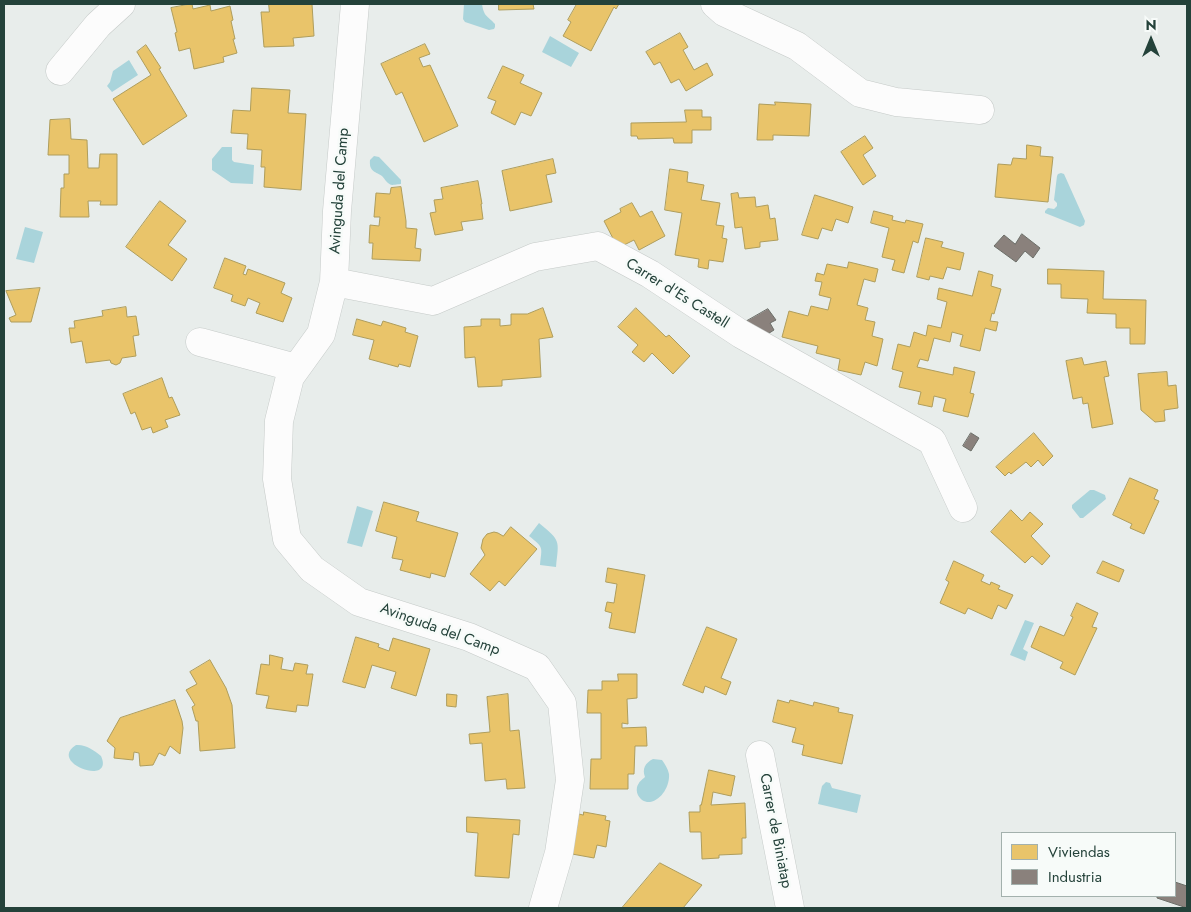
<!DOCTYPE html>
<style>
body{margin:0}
#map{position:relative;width:1191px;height:912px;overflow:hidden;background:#e8edeb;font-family:Jost,sans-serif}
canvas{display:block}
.frame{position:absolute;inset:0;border:5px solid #24423a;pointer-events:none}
.legend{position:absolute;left:1001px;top:832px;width:175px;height:65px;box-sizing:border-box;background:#f7fbf9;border:1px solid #a3b1ad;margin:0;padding:6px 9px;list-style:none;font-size:15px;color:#24423a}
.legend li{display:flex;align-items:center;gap:10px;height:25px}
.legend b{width:25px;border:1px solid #a3b1ad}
.north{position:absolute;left:1126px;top:15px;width:50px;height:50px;-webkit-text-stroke:4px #f7fbf9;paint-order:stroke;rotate:0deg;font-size:14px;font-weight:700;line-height:20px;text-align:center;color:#24423a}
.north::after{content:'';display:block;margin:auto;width:18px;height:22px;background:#24423a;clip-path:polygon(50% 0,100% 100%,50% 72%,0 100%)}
</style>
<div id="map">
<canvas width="1191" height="912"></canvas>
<div class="frame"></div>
<ul class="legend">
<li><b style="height:14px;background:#e9c46a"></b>Viviendas</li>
<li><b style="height:14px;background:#8a817c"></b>Industria</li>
</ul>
<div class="north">N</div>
</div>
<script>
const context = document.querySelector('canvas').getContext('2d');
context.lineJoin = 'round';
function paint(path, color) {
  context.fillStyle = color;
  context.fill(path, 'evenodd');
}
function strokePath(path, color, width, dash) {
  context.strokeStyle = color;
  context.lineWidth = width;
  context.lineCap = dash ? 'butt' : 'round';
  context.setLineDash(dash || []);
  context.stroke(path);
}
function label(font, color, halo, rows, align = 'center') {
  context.font = font + ' Jost,sans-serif';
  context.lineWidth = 5;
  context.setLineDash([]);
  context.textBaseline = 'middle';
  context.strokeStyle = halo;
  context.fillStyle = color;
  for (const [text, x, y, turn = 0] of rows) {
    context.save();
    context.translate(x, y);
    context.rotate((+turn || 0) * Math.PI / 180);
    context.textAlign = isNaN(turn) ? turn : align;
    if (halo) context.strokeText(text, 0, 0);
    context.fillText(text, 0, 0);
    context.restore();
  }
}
const water = new Path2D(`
 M464 4H482C484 17 487 15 495 24V27L494 29 489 30 465 22 463 19Z
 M550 36 579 53 571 67 542 52Z
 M129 60 138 75 112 92 107 86 110 82 113 71Z
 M222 147H232V160L234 162 254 165 253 184 231 183 212 170V159Z
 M374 156 379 157 401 180V184C400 184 393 185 392 185 387 184 385 179 382 176 374 171 369 171 370 160Z
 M1061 173 1064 174 1085 221 1084 225 1080 227 1045 213V211L1048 208 1054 209 1057 206V203L1054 200 1057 176 1058 174Z
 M25 227 43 232 34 263 16 259Z
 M1090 490H1094L1105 495 1106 499 1083 518H1080L1072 508V505Z
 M357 506 373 511 362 547 347 543Z
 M539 523C561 541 559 540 556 567L540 565C542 546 544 548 529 536Z
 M1025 620 1034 623 1023 649 1028 652 1025 661 1010 655Z
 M76 745C85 744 94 750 101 756 115 787 47 763 76 745Z
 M653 759 662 760C665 764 668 769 669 774 670 785 662 800 650 802 640 803 633 791 639 783 639 782 644 778 645 777 642 769 645 763 653 759Z
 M826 782 830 783 832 788 861 795 857 813 818 804 822 786Z`);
const homes = new Path2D(`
 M192 4 193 9 210 5 211 11 230 6 233 20 231 21 235 39H233L237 53 223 57 224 62 194 69 190 48 179 51 175 33 177 32 171 8Z
 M269 4H312L314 36 293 38 294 46 264 47 261 12H269Z
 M499 4H533L534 9 499 10Z
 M577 4H619L616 9 614 7 591 51 563 36 571 22 568 20Z
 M680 33 688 47 683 50 694 70 707 63 713 75 686 91 679 79 671 83 660 62 654 65 646 52Z
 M425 44 430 54 419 58 423 67 430 65 458 126 424 142 402 92 396 95 381 64Z
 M146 45 161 68 159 69 187 116 143 145 113 99 151 75 137 52Z
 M503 66 524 75 520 83 542 93 531 116 521 112 515 125 491 113 496 101 488 98Z
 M252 88 290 90 288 113 306 114 301 190 264 187 265 167H261L262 150 247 149 248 134 231 133 233 110 250 111Z
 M775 102 811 104 809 136 773 135V140H757L759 104 775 105Z
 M685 110H702V117H711V130H692V143H674L673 138 638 139 637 136H631V123L686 122Z
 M70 119 71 139 87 140 88 168H99L100 154H117V205H100L101 201H88L89 217H60L61 188H64V174H69V155H48L50 120Z
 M865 136 873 148 863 155 876 176 863 185 841 152Z
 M1027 145 1041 147 1040 156 1053 157 1048 202 995 197 998 164 1011 165 1013 158 1026 159Z
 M553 159 556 173 546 175 552 202 510 211 502 171Z
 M670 169 688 172 687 182 704 185 701 200 720 203 716 225 724 226 722 238 727 239 723 262 709 260 708 269 698 267 699 259 675 255 682 213 665 210Z
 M478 181 482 204H481L483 219 461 222 463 230 435 235 430 213 436 212 434 200 443 199 441 188Z
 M401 187 406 221V228L417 229 415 248 421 249 420 261 372 259 373 243H369L370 225 379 226 380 217H374L376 193 390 194 391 188Z
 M738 193 739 198 755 197 756 207 768 205 770 219 775 218 778 240 760 242V247L745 249 742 227 735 228 731 194Z
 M815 195 853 207 848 223 836 219 832 231 822 228 818 239 802 235Z
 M160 201 186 221 168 245 187 259 172 281 126 247Z
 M632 203 640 217 652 211 665 236 639 250 634 240 618 248 604 221 621 212 620 209Z
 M874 211 893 216 892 220 905 223 906 220 923 224 918 243 913 241 904 273 892 270 895 260 882 257 889 228 871 223Z
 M926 238 943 242 941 247 964 253 960 270 947 267 943 279 930 276 929 280 917 277Z
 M225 258 246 266 243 274 246 275 248 269 285 283 281 293 292 298 283 322 256 313 260 303 248 298 245 306 231 301 233 295 214 288Z
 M849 262 878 269 875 282 864 279 857 305 868 308 865 320 875 322 872 336 883 339 877 366 865 362 861 375 838 370 840 359 816 353 818 346 782 337 789 311 808 316 811 306 828 310 831 298 819 295 822 282 815 281 817 273 824 275 827 264 847 268Z
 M1048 269 1104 271 1103 299 1146 300 1145 344H1130V328H1116V314L1087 313 1088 299 1061 298V284H1048Z
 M979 271 993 275 991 286 1001 289 994 314 992 313 990 321 998 322 996 331 985 328 980 351 960 346 963 335 952 332 950 342 934 338 928 361 920 359 917 367 953 375 954 367 975 372 970 393 974 394 968 417 943 411 946 399 934 396 932 407 918 404 921 392 899 387 903 372 892 369 898 344 910 347 914 332 926 336 928 325 941 328 947 302 937 299 939 288 972 296Z
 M40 288 31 322H11L9 318 16 315 6 291Z
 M126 307 127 317 136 316 139 335 133 336 136 356 122 358 120 363 116 365 111 363 110 360 86 363 82 341 71 343 69 328H75L74 321 103 316 102 311Z
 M543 308 553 337 539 339 541 377 502 380V386L478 387 475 357 465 358 464 327 481 326V319H500V326L511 325V314H527Z
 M636 308 666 337 669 335 690 356 673 374 652 353 644 362 632 352 638 345 618 327Z
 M357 319 381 326 383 321 406 328 405 332 418 336 410 367 399 364 398 367 369 359 374 340 353 335Z
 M1082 358 1084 365 1106 361 1109 376 1104 377 1113 424 1092 428 1088 403 1083 404 1082 397 1073 399 1066 361Z
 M1167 372 1168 386 1176 385 1178 408 1164 410 1165 421 1155 422 1141 410 1138 374Z
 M162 378 169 398 172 397 180 415 165 420 168 427 153 433 151 427 142 430 135 412 131 414 123 394Z
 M1034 433 1053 456 1043 466 1038 460 1031 467 1026 462 1011 474 1009 472 1005 476 996 467Z
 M1130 478 1158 490 1154 499 1159 501 1144 534 1130 528 1132 524 1113 515Z
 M384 502 419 512 416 521 458 533 445 577 431 573 430 578 400 570 403 560 392 558 397 537 376 531Z
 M1011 510 1022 521 1030 512 1043 524 1031 536 1050 556 1042 565 1032 556 1025 563 991 532Z
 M511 527 537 549 505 586 499 581 490 591 470 574 485 555 481 548 483 539 487 534 494 532 498 533 503 536Z
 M954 561 984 575 981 581 990 585 991 582 1000 586 998 589 1013 595 1006 609 998 605 992 619 968 608 965 614 940 603 949 582 946 580Z
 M1103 561 1124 570 1119 582 1097 573Z
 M608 568 645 575 635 633 609 628 612 613 605 611 607 602 614 603 617 584 606 582Z
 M1077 603 1098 613 1092 627 1097 628 1075 675 1060 668 1063 662 1031 647 1040 626 1064 636 1073 617 1071 616Z
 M707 627 737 639 721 678 731 682 726 695 705 686 703 693 683 685Z
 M356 637 379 644 378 647 389 651 393 638 430 649 416 696 391 688 396 672 372 665 365 688 343 682Z
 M270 655 283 658 281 669 293 671 295 663 308 665 306 674H313L308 706 297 705 296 712 266 708 269 696 256 694 261 664 269 665Z
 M210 660 226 688 232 705 235 748 200 751 198 721H196L192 707 195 705 186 690 197 684 190 672Z
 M618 674H637V698L627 699 628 724 622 723V728L646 727 647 746H635L634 774H628V789H590L591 759H601V713H587L588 690H602V681H618Z
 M447 694 457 695 456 707 447 706Z
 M508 694 510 731 519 730 525 788 507 789 506 779 485 781 482 743 470 744 469 734 490 732 487 697Z
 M175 700 182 721 183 728 180 754 170 746 165 756 159 753 153 765 140 766 139 753 134 752 133 760 114 758 115 748 107 741 120 718Z
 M778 700 789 703 790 700 813 706 814 702 839 708 838 712 853 715 842 764 802 755 804 745 792 742 796 728 773 722Z
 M709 770 735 776 731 796 713 792 711 805 745 803 746 838H742V854L719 855V858L702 859 701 832H690L689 812H700V805H701Z
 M584 812 606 816 605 820 610 821 606 847 597 845 594 858 572 854 579 814 583 815Z
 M467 817 520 820 519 835 513 834 509 878 475 876 478 833 467 832Z
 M660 863 702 885 683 908H622Z`);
const industry = new Path2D(`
 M1022 234 1040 248 1033 258 1025 251 1016 262 994 246 1004 235 1015 244Z
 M768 309 776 320 770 323 774 330 763 337 755 333 747 321Z
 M971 433 979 438 971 451 963 446Z
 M1175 882 1187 886V908L1157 898V896H1175Z`);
const minor = new Path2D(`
 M355 4 337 211 334 282 321 334 290 377 279 421 277 479 287 539 312 569 359 602 469 637 537 667 562 703 570 780 559 853 543 908
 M715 4 724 12 797 46 860 93 896 102 980 110
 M60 71 98 25 121 4
 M334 282 433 301 535 257 598 246 650 274 741 334 932 441 963 508
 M200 342 296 368
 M760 755 790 908`);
const streetNames = [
 ["Avinguda del Camp",340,191,-86],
 ["Carrer d'Es Castell",677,294,32],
 ["Avinguda del Camp",440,630,20],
 ["Carrer de Biniatap",775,831,79]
];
paint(water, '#a9d4db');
paint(homes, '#e9c46a');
strokePath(homes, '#ae9d5c', 1);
paint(industry, '#8a817c');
strokePath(industry, '#6b6e68', 1);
strokePath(minor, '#c5cac8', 29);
strokePath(minor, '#fcfcfc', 28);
label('15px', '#24423a', '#f7fbf9', streetNames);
</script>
